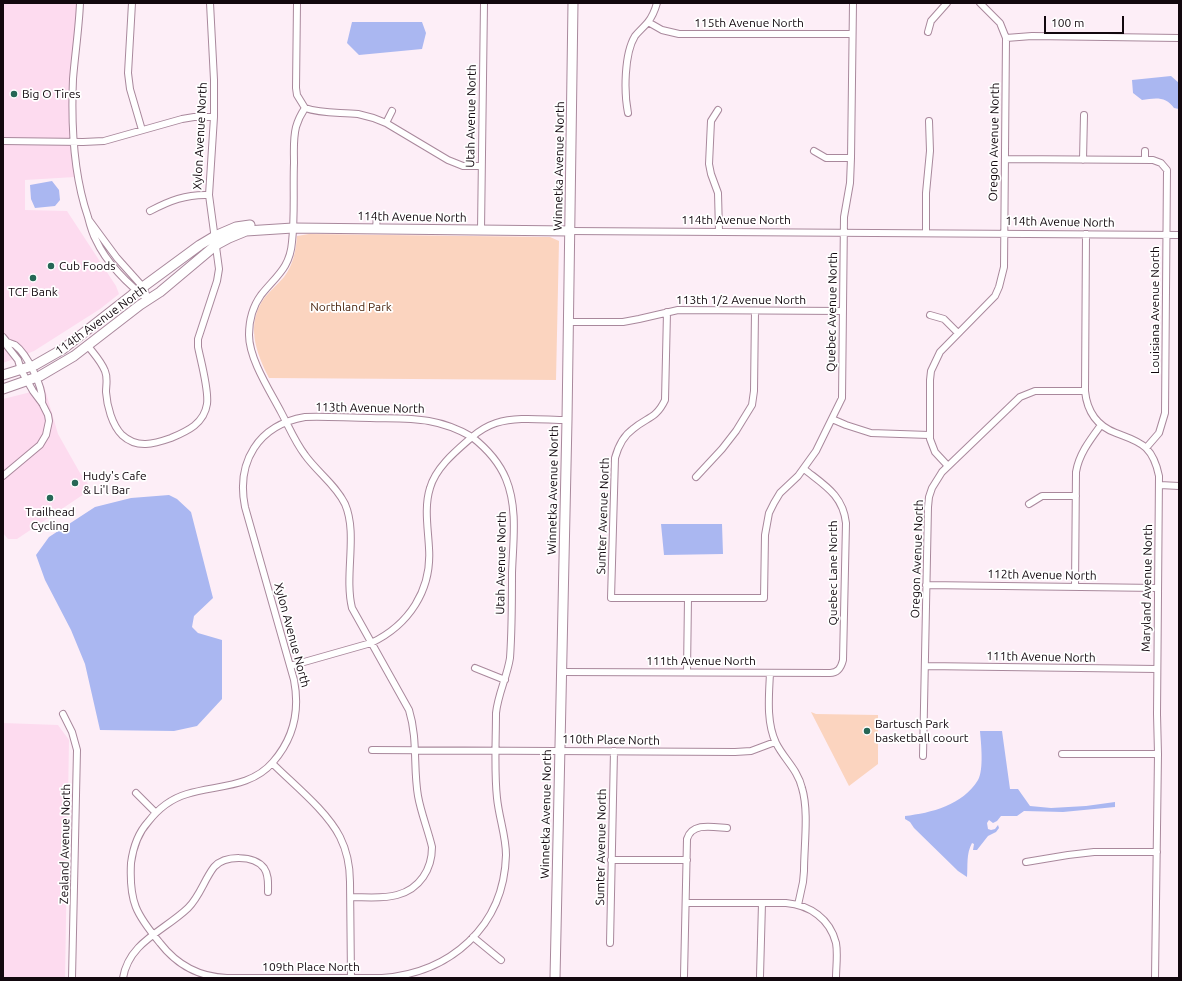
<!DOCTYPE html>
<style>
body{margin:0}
#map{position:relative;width:1182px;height:981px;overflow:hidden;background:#fdeef7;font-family:Ubuntu,sans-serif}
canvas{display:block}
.frame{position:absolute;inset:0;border:4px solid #12080e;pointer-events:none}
.scale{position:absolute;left:1044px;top:16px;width:80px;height:18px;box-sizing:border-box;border:2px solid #12080e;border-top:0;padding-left:5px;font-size:12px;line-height:14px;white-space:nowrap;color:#12080e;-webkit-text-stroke:3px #fff;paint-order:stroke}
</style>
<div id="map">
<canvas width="1182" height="981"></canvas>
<div class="frame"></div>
<div class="scale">100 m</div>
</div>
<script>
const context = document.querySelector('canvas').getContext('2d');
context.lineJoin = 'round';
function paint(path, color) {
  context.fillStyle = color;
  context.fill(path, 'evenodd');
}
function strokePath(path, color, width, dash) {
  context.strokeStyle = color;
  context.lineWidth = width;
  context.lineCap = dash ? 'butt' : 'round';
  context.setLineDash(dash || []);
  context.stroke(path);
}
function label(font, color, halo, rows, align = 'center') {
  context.font = font + ' Ubuntu,sans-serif';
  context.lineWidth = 3.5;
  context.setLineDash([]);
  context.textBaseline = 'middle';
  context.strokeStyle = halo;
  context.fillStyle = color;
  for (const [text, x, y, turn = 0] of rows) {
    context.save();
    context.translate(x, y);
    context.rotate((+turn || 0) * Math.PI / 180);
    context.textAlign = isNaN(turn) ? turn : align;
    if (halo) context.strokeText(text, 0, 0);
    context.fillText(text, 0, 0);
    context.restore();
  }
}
const built = new Path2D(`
 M3 3H77L70 80 71 151 75 177 25 180V210L67 211 116 286 119 294 100 309 34 351 3 363Z
 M44 386 58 434 80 473 88 484 87 492 17 539H8L3 533V399L27 393Z
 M3 723 58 725 69 740 65 978H3Z`);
const green = new Path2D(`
 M309 234 550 237 559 241 556 380 269 378C256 352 245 324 265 297 271 290 278 284 284 277 293 265 296 251 297 236Z
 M811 712 816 714 878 715V764L849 786Z`);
const water = new Path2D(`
 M352 22H422L426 33 422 49 359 55 347 43Z
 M1171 76 1179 83V109L1174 108C1166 96 1155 98 1142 100L1133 93 1132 80Z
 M52 181 59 190 60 200 55 206 35 208 31 199 30 185Z
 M169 495 177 499 191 512 213 598 194 616 192 627 198 633 222 640V699L197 726 174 731 100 730 85 664 71 630 45 580 36 555 49 537 95 507 131 498Z
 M661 524H722L723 554 664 555Z
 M980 731H1002L1010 789H1018L1030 806 1051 808 1086 806 1115 802V807L1063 812 1024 811 1017 816H1001L997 821 993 823 989 820 987 823 988 829 991 830 995 829 998 825 999 828 996 832 988 836 977 850H973L974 844 972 843C966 854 968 865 967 877L958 871 914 828 910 822 905 819V816C931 813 963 805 978 780 984 770 981 743 980 731Z`);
const street = new Path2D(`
 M80 3C79 28 75 54 73 79 71 125 73 173 88 217 90 225 92 233 96 240 106 262 128 285 148 299
 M132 3 128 73 130 89 142 130
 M297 3 296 88 297 95 305 108
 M648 22 662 30 679 34H852
 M928 32 931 21 947 3
 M1006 38 1032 36 1179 38
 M305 108C301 114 298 120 296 127 293 139 294 151 294 163 293 189 295 216 292 242 290 268 276 276 261 295 253 306 249 321 249 335 249 359 270 391 281 412 289 427 295 442 305 455 317 472 336 485 345 504 358 534 344 575 352 608L409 710C418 739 413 767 418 796 421 813 428 830 432 847 432 869 420 889 397 895 383 899 365 897 351 897
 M305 108C322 114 340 112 358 114 368 116 377 119 386 123L448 160 463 166H481
 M718 110 711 121 709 164 711 174 718 193 719 231
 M628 113C624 93 624 54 635 36 639 31 644 27 648 22 652 17 655 10 657 3
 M386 123 392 111
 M3 141 83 142 104 141 182 119 194 117H214
 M814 151 826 158H851
 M1145 151V160
 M1005 159 1153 160 1161 163 1167 170 1165 413 1159 433 1146 448
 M1083 160 1084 115
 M150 211C169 201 186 194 209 195
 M89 220 117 258 143 287 148 299
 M376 229 377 215
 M481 230 484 3
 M570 231 1179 235
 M926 233V193L930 151 929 121
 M1086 234 1085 391C1087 411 1097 426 1116 433 1126 437 1138 440 1146 448 1154 456 1157 466 1159 476L1157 714 1158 754 1155 978
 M667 312 665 400C656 419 647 417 633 429 623 436 618 447 615 458L611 598H764L765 535 769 513 774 503 780 493 798 476 816 451 842 398 844 217 850 183 851 158 853 3
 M930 315 944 319 958 333
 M569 322H623L639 319 678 310 843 311
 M3 337 7 342V346L18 360 21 370 33 391 42 403 48 415 49 421 46 435 40 445 3 476
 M7 342C9 343 13 344 15 345 27 354 44 388 42 403
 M88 346C94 354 101 361 105 371 108 378 106 385 106 392 107 406 112 425 122 435 137 449 154 444 171 438 187 431 204 424 207 404 209 390 201 362 198 347V339L217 281 219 269 209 195 214 117V80L210 3
 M832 419 846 425 871 433 929 435
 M948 466 935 452 930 439V380L931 371 940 352 995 296 999 287 1004 267 1006 38 1000 23 980 3
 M696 477 722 449 736 431 752 405 754 391 755 311
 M1160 485 1179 486
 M1029 504 1042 496H1076
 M926 585 1158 588
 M1075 587 1076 472C1079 454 1090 440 1101 425
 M290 666 371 643C409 625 432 590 429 548 428 528 424 507 430 488 436 467 456 451 472 437 486 448 499 462 506 479 518 508 513 542 512 573 512 601 512 630 510 658 507 677 498 694 496 713 496 741 494 770 497 798 499 818 506 836 506 855 504 927 450 973 382 978H227C199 977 177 965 160 943 136 914 129 902 131 863 133 848 138 833 148 822 158 809 170 799 187 794 216 785 251 788 273 762 294 738 300 711 294 680L245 507C236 462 258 425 305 417 326 416 348 418 370 418 409 419 436 416 472 437 479 431 487 426 496 423 518 416 544 420 567 420
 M925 666 1157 669
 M475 668 505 680
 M562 672 830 673C838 673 841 668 843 660L846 523C843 495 824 485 804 469
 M687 672 688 598
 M770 673C769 695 766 722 776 743 784 759 798 770 802 788 809 811 804 846 804 871L803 882 798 905
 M63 714 72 732 77 750 72 978
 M372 750 735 752 751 751 775 742
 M1062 754H1158
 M923 756 928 507 929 497 932 488 942 472 1020 397 1035 391H1085
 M272 763C294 785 326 810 340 837 347 851 350 866 350 882L351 978
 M136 793 155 812
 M611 860H687
 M1026 862 1068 855 1094 852H1157
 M686 903H786C810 905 830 919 836 943 838 954 836 967 836 978
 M473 937 501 960
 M610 943 614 751
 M684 976 687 839C692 822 713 827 727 828
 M760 976 762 903
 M123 978C129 942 164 931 188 908 200 896 204 880 214 867 225 855 254 855 264 868 269 875 268 884 268 892`);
const secondary = new Path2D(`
 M3 375 35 365 63 349 132 295 200 245 215 236 236 227 250 225
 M3 389 40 376 74 356 140 305 160 292 216 245 229 238 246 231 293 228 570 231
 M555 978 567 420 573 3`);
const markers = [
 [14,94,4,"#266756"],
 [51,266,4,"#266756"],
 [33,278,4,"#266756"],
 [75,483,4,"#266756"],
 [50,498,4,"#266756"],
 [867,731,4,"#266756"]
];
const streetNames = [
 ["115th Avenue North",749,23],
 ["Utah Avenue North",471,116,-89],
 ["Xylon Avenue North",200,136,-87],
 ["Oregon Avenue North",994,142,-89],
 ["Winnetka Avenue North",559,166,-89],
 ["114th Avenue North",412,217,1],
 ["114th Avenue North",736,220],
 ["114th Avenue North",1060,222,1],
 ["113th 1/2 Avenue North",741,300],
 ["Louisiana Avenue North",1155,310,-90],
 ["Quebec Avenue North",832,312,-89],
 ["114th Avenue North",101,320,-36],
 ["113th Avenue North",370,408,1],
 ["Winnetka Avenue North",553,490,-89],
 ["Sumter Avenue North",603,516,-88],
 ["Oregon Avenue North",917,559,-88],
 ["Utah Avenue North",501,563,-89],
 ["Quebec Lane North",833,573,-90],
 ["112th Avenue North",1042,575,1],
 ["Maryland Avenue North",1147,588,-89],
 ["Xylon Avenue North",292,635,75],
 ["111th Avenue North",1041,657,1],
 ["111th Avenue North",701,661],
 ["110th Place North",611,740,1],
 ["Winnetka Avenue North",546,814,-89],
 ["Zealand Avenue North",65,844,-89],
 ["Sumter Avenue North",601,847,-89],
 ["109th Place North",311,967]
];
const poiNames = [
 ["Big O Tires",22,94],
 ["Cub Foods",59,266],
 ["TCF Bank",33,292,"center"],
 ["Hudy's Cafe",83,476],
 ["& Li'l Bar",83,490],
 ["Trailhead",50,512,"center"],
 ["Cycling",50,526,"center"],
 ["Bartusch Park",875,724],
 ["basketball coourt",875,738]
];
const parkNames = [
 ["Northland Park",351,307]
];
paint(built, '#fddbef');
paint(green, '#fbd4bf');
paint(water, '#aab7f1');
strokePath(street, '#a9889c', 8);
strokePath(secondary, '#a9889c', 11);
strokePath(street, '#fff', 6);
strokePath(secondary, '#fff', 9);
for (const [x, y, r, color] of markers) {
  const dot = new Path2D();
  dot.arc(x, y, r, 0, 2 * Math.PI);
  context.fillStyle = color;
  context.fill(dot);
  strokePath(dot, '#fff', 1.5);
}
label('12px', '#12080e', '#fff', streetNames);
label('12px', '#12080e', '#fff', poiNames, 'left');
label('12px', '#451f07', '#fff', parkNames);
</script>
